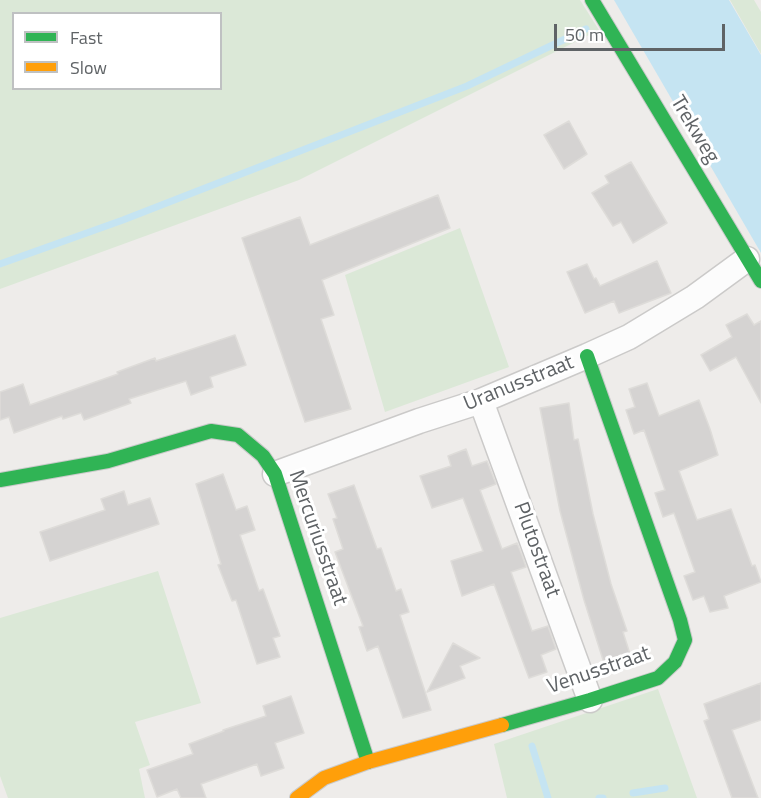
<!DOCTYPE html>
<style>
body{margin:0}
#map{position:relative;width:761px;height:798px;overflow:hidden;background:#eeecea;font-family:"Titillium Web",sans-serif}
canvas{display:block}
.legend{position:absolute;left:12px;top:12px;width:210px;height:78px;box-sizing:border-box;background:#fff;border:2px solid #bfc1c2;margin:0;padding:8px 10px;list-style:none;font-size:18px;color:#5f6366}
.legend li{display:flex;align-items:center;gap:12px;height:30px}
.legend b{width:30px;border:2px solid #bfc1c2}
.scale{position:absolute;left:554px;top:24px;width:171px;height:27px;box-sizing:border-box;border:3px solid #5f6366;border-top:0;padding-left:8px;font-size:18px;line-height:21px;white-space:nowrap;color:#5f6366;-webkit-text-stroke:4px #fff;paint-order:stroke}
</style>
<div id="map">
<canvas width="761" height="798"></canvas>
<ul class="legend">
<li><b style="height:8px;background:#30b455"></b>Fast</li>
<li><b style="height:8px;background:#ff9f0a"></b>Slow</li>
</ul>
<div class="scale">50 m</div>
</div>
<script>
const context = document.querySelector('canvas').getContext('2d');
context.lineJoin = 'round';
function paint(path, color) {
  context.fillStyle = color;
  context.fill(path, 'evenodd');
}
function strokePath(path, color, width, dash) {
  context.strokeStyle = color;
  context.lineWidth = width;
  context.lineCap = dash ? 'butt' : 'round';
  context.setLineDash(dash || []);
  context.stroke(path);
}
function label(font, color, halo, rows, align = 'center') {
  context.font = font + ' "Titillium Web",sans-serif';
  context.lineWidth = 6;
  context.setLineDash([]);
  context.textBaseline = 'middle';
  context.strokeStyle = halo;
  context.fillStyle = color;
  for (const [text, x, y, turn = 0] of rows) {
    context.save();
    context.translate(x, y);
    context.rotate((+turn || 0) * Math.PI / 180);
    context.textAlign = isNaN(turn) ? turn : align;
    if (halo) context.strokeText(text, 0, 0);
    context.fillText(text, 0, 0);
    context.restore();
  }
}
const green = new Path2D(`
 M0 0H580L599 30 299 180 0 289ZM14 14H220V88H14Z
 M730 0H754L761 12V54Z
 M460 228 509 367 385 412 345 275Z
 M158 571 201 703 135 722 150 765 139 769 145 798H8L0 776V618Z
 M658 689 697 798H507L494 744Z`);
const water = new Path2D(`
 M614 0H729L761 55V253Z`);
const stream = new Path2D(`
 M0 264 123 220 467 86 586 29
 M532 746 548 798
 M633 793 665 788
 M599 798H603`);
const building = new Path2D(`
 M569 121 587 154 564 169 544 135Z
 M631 162 667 223 633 243 621 222 613 226 592 193 609 183 605 176Z
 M438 195 450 228 322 280 334 315 321 319 351 409 305 422 242 238 300 217 310 245Z
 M657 261 671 293 619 313 614 301 585 313 567 272 587 264 594 279 596 278 600 286Z
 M747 314 754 325 761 321V403L736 357 710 371 701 355 732 337 726 325Z
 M235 335 246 365 210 377 213 387 191 395 186 381 129 399 131 403 84 420 81 413 63 419 62 416 14 433 9 417 0 420V392L23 384 30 405 118 374 117 372 155 358 156 361Z
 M647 383 659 416 699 400 710 429 718 455 679 471 697 520 731 509 752 566 755 565 761 582 724 596 728 608 710 612 704 596 693 600 684 576 695 572 674 513 663 517 655 493 665 490 644 430 634 434 626 410 635 407 629 389Z
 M569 403 574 440 578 439 593 514 611 584 627 631 623 632 630 654 604 663 584 600 560 511 540 408Z
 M466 449 472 466 487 461 496 484 480 490 502 549 517 543 522 555 526 567 511 572 532 631 548 626 556 649 541 655 547 672 529 678 494 584 462 596 451 561 483 551 463 498 432 508 420 476 451 466 448 456Z
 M223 474 236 510 247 506 255 530 240 535 259 591 263 589 280 636 273 638 280 657 257 664 236 600 232 601 218 565 221 564 196 484Z
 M354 485 377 549 381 548 396 591 401 589 409 612 400 615 431 710 403 718 378 646 367 651 359 627 363 626 335 552 343 549 333 519 337 518 328 494Z
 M124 491 128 505 150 498 159 524 50 561 40 532 105 510 101 499Z
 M453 643 480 658 460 666 465 678 427 692Z
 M761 683V720L732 730 758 798H732L704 721 709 719 704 704Z
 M291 696 304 733 275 743 284 768 261 776 257 764 201 784 206 798H181L177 789 157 797 147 770 193 754 189 744 224 731 223 730 266 716 263 706Z`);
const street = new Path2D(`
 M481 401 590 700
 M275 474 419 421 481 401 587 356 629 337 695 297 747 259`);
const fast = new Path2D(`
 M592 0 761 281
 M0 480 108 461 211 431 238 435 263 456 275 474 368 762
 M502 725 590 700 658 678 675 662 685 640 680 620 587 356`);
const slow = new Path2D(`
 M297 798 324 778 368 762 502 725`);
const streetNames = [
 ["Trekweg",694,130,59],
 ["Uranusstraat",519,384,-22],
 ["Mercuriusstraat",317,538,71],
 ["Plutostraat",536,550,70],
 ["Venusstraat",599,671,-19]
];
paint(green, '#dbe8d7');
paint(water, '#c5e4f2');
strokePath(stream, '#c5e4f2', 7);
paint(building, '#d5d3d2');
strokePath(building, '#dedcd9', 1.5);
strokePath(street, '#cbcac9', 27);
strokePath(fast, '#cacaca', 16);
strokePath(slow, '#cacaca', 16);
strokePath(street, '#fcfcfc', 24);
strokePath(fast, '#30b455', 14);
strokePath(slow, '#ff9f0a', 14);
label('21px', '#5f6366', '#fff', streetNames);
</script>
